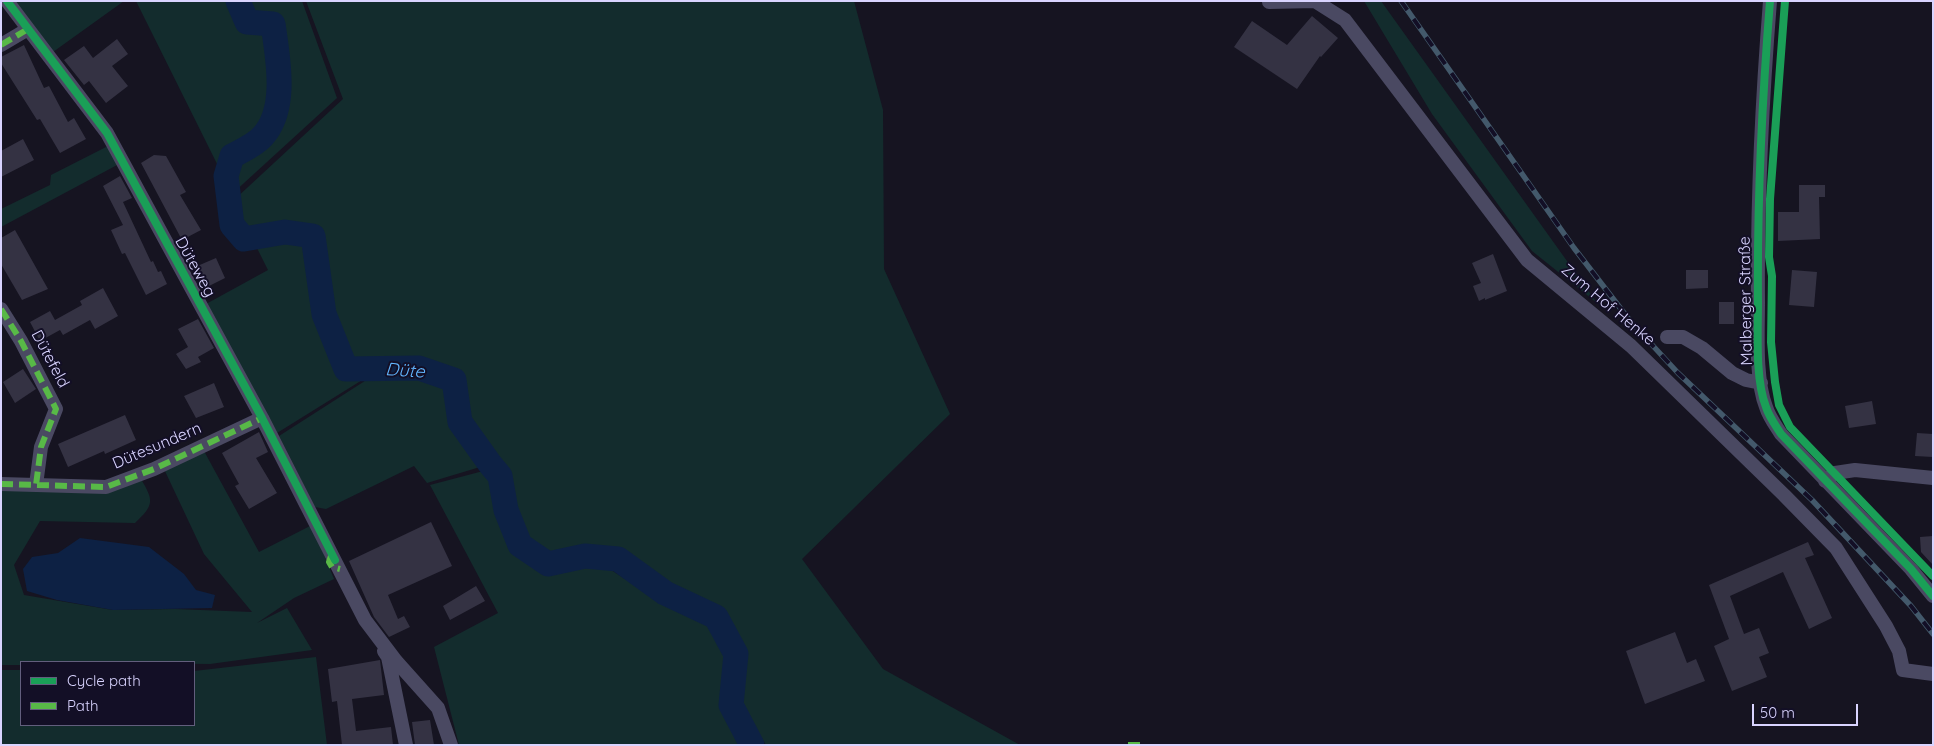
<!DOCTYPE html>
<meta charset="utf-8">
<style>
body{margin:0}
#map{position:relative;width:1934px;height:746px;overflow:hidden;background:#161421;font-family:Quicksand,sans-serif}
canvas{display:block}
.frame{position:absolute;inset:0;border:2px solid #d9d4ff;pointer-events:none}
.legend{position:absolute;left:20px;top:661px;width:175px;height:65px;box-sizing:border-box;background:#130f26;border:1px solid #625e7d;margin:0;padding:6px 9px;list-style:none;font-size:15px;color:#d9d4ff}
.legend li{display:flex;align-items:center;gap:10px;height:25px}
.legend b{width:25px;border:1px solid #625e7d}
.scale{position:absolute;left:1752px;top:704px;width:106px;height:22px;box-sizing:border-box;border:2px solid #d9d4ff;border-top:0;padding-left:6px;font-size:15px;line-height:18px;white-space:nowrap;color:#d9d4ff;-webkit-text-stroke:4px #130f26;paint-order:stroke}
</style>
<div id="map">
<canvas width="1934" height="746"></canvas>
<div class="frame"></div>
<ul class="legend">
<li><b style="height:6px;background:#1a9f57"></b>Cycle path</li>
<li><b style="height:6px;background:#58b947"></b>Path</li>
</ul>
<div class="scale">50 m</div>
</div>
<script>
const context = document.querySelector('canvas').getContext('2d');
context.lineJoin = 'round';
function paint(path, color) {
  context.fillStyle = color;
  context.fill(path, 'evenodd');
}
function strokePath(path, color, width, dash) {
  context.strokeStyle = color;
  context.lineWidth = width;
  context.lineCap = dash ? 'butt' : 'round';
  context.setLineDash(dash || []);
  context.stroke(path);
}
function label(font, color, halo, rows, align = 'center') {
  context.font = font + ' Quicksand,sans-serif';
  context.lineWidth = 4;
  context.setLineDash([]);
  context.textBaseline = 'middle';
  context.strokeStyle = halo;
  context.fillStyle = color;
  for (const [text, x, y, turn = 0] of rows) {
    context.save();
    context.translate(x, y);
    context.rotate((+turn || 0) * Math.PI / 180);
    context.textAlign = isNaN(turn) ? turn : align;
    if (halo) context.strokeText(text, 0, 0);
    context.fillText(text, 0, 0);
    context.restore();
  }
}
const green = new Path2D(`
 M15 1H124L53 52Z
 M136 1H302L337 98 232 194Z
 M306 1H854L883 110 884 269 950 414 802 559 883 669 1020 745H766L740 704 746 654 723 610 667 583 625 551 589 547 553 555 526 540 512 505 508 470 466 420 456 374 421 361 350 363 329 311 320 230 284 223 248 231 234 200 343 99Z
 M1364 1H1381L1597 303 1532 251 1432 114Z
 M108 146 119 164 1 227V209L50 185 51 175Z
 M287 239 309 242 316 318 341 377H367L277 433 206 304 268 270 255 244Z
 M419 368 454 380 460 422 490 464 427 483 414 466 326 509 315 507 279 436 382 370Z
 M204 451 259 552 312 525 334 579 294 598 257 623 287 608 312 650 210 664 21 662V665H1L2 491 141 479C154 501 154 505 135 523L40 521 14 565 24 595 113 610 175 609 252 612 204 554 164 469Z
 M487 470 497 480 499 512 511 549 547 575 602 564 668 607 715 629 729 658 722 706 740 745H459L434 647 498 613 430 485Z
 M316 657 327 745H1V670H21V725H194V671Z`);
const water = new Path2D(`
 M80 538 149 547 184 574 196 590 215 595 212 608 113 610 57 600 27 591 23 569 32 557 58 553Z`);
const river = new Path2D(`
 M238 1 247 22 273 24C278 59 288 110 262 137 255 145 241 151 232 156L226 176 232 225 244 239 285 232 313 236 324 314 346 369 419 368 454 380 460 422 490 464 500 476 506 510 520 545 548 564 585 556 618 559 665 593 716 617 736 654 731 705 752 745`);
const building = new Path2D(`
 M1312 16 1338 38 1321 57 1320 56 1297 89 1234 47 1252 21 1287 45Z
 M117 39 128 54 112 66 128 86 106 103 89 81 84 85 64 60 84 46 93 58Z
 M24 45 44 88 49 86 68 122 74 118 86 139 60 153 40 119 37 120 1 63V57Z
 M23 139 34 160 1 177V151Z
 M154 155 166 156 186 192 180 195 201 230 182 240 141 163Z
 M120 176 132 198 123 202 151 262 153 261 158 272 161 271 167 284 146 295 125 253 122 254 111 230 123 225 103 186Z
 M1799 185H1825V197H1819L1820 239 1778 241V212H1799Z
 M15 230 48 289 22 300 1 264V238Z
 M1493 254 1507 291 1485 300V298L1479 301 1473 286 1481 283 1472 263Z
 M216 258 225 278 205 288 195 267Z
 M1686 270H1708V288L1686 289Z
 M1792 270 1817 272 1814 307 1789 305Z
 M103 288 118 316 95 329 90 320 63 335 60 330 40 341 30 322 50 311 55 320 82 305 80 301Z
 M1719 302H1734V324H1719Z
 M198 319 214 348 198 357 201 362 186 369 176 354 188 347 178 329Z
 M23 369 36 389 15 403 3 382Z
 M214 383 224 407 196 418 184 396Z
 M1872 401 1876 424 1849 428 1845 406Z
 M125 415 136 440 105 454 104 451 68 467 58 444Z
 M259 432 268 452 256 458 277 493 249 509 235 486 239 484 222 453Z
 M1917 433 1933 434V457L1915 456Z
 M431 522 452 566 388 595 398 619 404 616 410 627 389 637 374 617 349 561Z
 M1933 536V565L1921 552 1920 537Z
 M1808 542 1814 555 1805 558 1832 618 1809 629 1783 572 1730 596 1744 634 1759 628 1769 653 1759 657 1767 677 1732 691 1714 646 1729 639 1709 585Z
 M476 586 485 601 450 620 443 606Z
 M1675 632 1687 663 1696 659 1705 681 1645 704 1626 651Z
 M380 660 384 695 352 699 356 731 391 727 393 745H342L337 701 332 702 328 669Z
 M430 720 434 745H415L412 722Z`);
const minor = new Path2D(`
 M7 1 107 133 262 418 365 620 396 661 438 708 451 745
 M1770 1C1762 101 1757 201 1758 302 1758 332 1755 379 1766 407 1769 417 1776 426 1781 434L1911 569 1933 596
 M1269 2 1315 1 1345 20 1527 260 1631 346 1784 495 1836 548 1886 626 1899 651 1903 670 1933 674
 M1 45 28 29
 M1 309 21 341 56 409 41 447 36 485
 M1667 337H1683L1702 348 1732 373 1746 380 1761 383
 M1825 481 1835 473 1855 470 1933 478
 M1 484 106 487 154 469 262 418
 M384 651 388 657 406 745`);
const rail = new Path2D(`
 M1401 1 1574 248 1631 322 1678 373 1812 500 1911 606 1933 634`);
const quiet = new Path2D(`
 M1 45 28 29
 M1 309 21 341 56 409 41 447 36 485
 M1 484 106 487 154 469 262 418
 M331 556 329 562 332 567 340 569
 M1128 745H1141`);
const cycleway = new Path2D(`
 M7 1 107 133 262 418 335 560
 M1770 1C1762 101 1757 201 1758 302 1758 332 1755 379 1766 407 1769 417 1776 426 1781 434L1911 569 1933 596
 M1785 1 1770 199 1769 257 1772 276 1771 342 1775 382 1779 405 1790 427 1933 576`);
const streetNames = [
 ["Düteweg",195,267,61],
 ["Malberger Straße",1746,301,-91],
 ["Zum Hof Henke",1608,305,40],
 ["Dütefeld",50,359,62],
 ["Dütesundern",157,446,-23]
];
const waterNames = [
 ["Düte",405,371,4]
];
paint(green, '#132c2d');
paint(water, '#0d2144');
strokePath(river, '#0d2144', 25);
paint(building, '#343243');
strokePath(minor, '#4a4962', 14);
strokePath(rail, '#43596b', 5.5);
strokePath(rail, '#130f26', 4, [11]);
strokePath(quiet, '#58b947', 6, [12, 6]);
strokePath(cycleway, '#1a9f57', 8);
label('16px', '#d9d4ff', '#130f26', streetNames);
label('italic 18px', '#62b6ff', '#130f26', waterNames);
</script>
